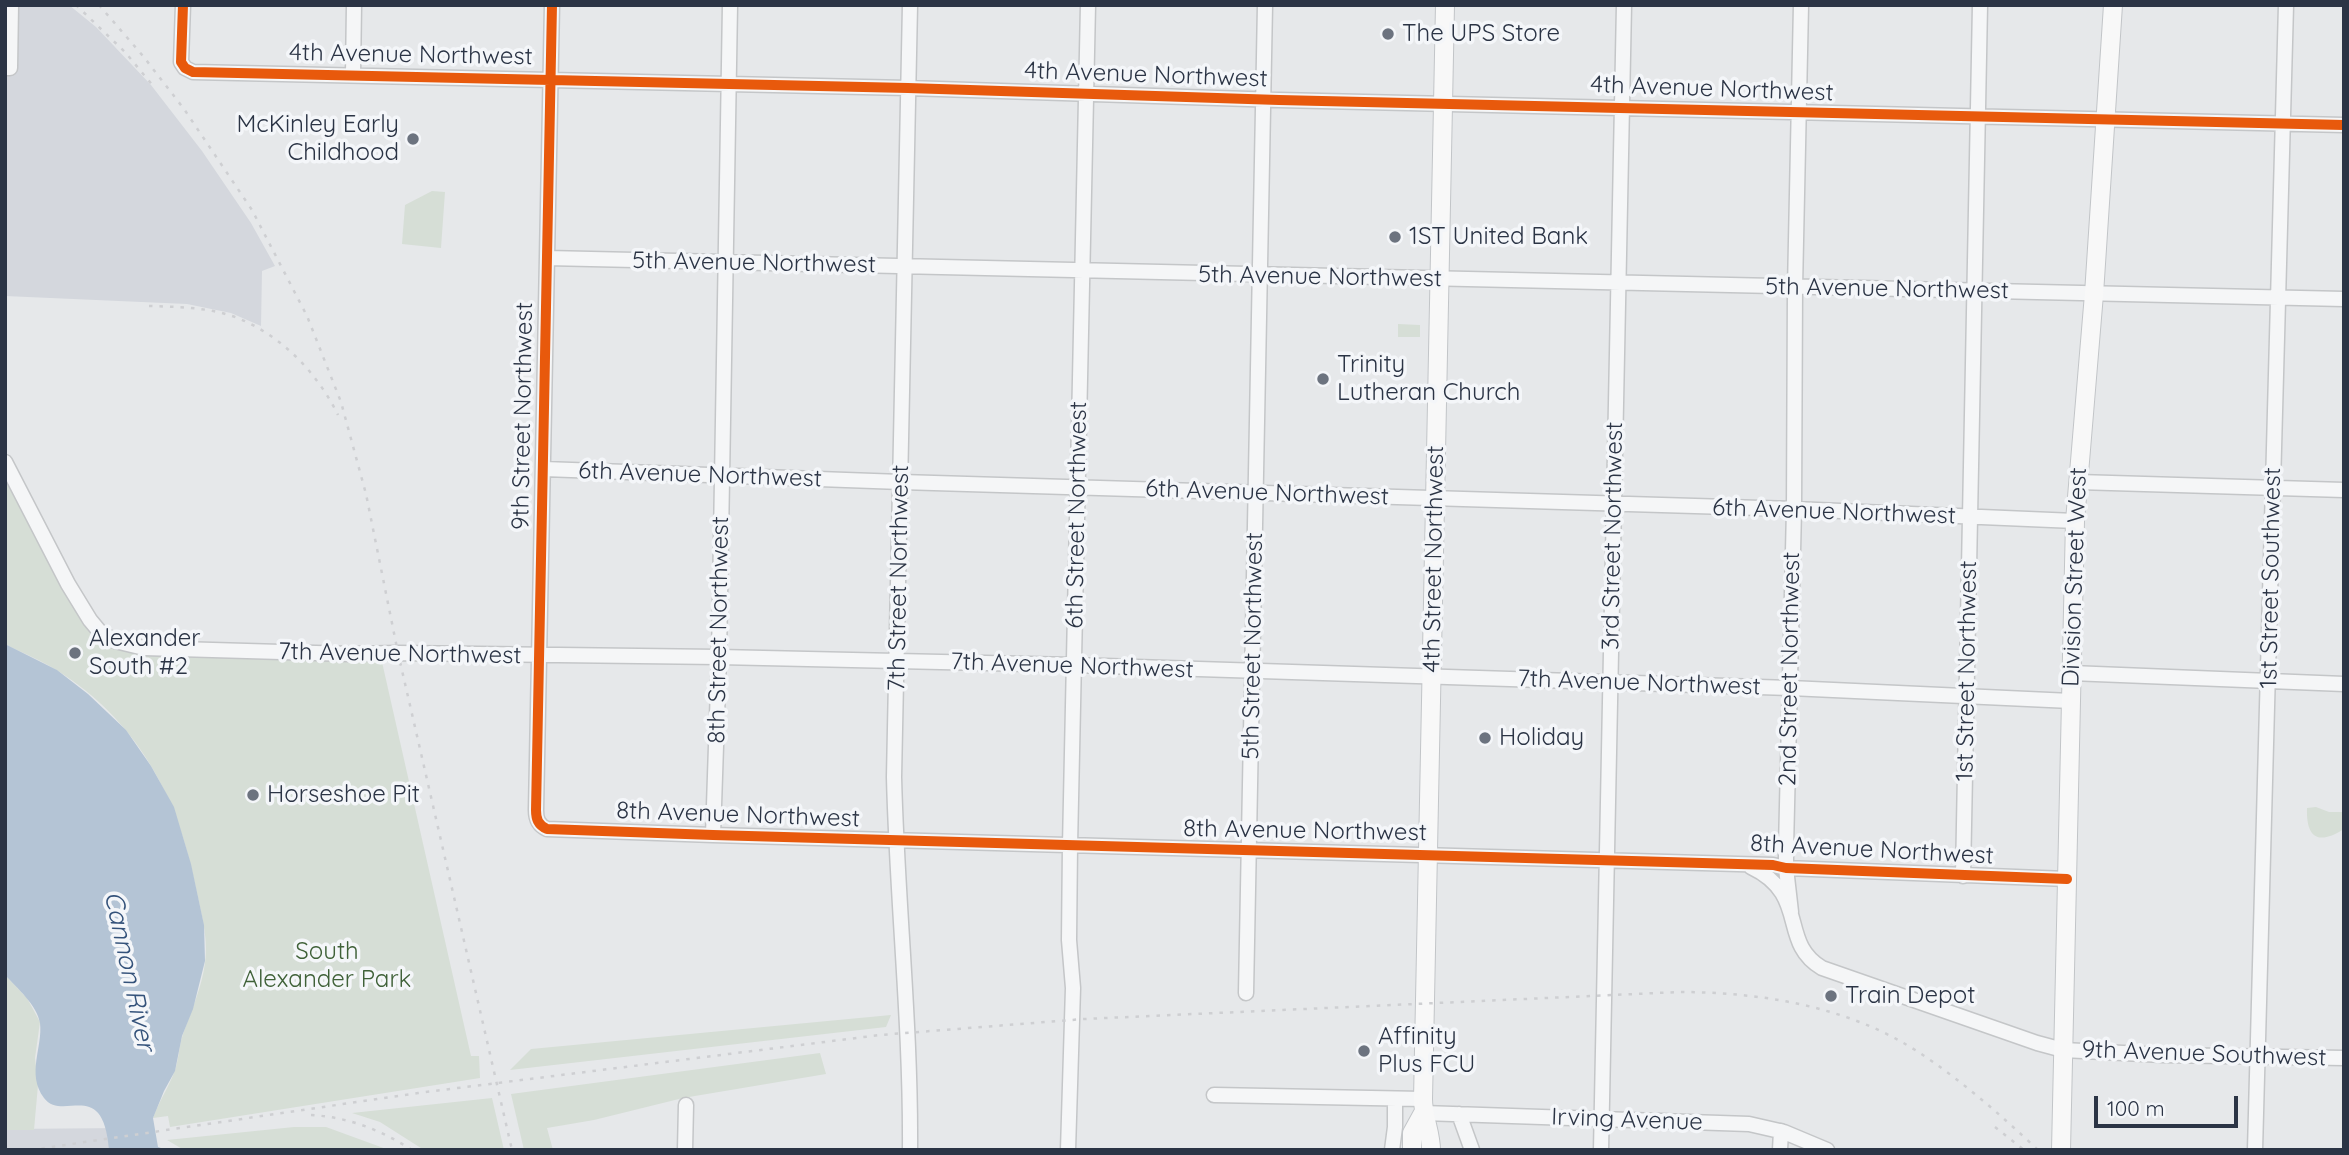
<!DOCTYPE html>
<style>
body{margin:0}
#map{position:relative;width:2349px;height:1155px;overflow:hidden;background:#e6e8ea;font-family:Quicksand,sans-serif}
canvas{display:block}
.frame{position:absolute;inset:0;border:7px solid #2b3445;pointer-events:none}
.scale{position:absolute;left:2094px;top:1096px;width:144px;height:32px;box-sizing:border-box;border:4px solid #2b3445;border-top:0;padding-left:9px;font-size:21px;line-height:24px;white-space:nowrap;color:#2b3445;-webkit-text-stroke:5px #f4f6f9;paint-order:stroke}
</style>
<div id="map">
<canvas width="2349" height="1155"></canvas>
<div class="frame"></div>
<div class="scale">100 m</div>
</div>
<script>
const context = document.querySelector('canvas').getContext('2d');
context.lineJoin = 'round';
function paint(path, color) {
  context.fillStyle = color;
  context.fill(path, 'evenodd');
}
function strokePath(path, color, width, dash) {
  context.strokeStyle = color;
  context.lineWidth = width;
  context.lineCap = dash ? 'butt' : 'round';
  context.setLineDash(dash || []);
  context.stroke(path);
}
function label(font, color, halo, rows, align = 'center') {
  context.font = font + ' Quicksand,sans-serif';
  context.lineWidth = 7;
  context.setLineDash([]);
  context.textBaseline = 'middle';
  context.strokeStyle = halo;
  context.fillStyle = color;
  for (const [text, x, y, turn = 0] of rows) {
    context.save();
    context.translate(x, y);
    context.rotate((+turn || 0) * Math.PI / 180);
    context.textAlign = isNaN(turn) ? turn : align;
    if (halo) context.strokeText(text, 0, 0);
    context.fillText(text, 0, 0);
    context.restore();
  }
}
const built = new Path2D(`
 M5 5H69L96 27 151 85 202 151 251 223 275 266 262 271 261 326 231 313 187 304 5 296Z
 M125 1128 132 1150H5V1129Z`);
const green = new Path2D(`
 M432 191 445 192 441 248 402 244 405 205Z
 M1398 324 1420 325V337H1398Z
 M5 477 78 612 139 653 382 662 471 1056H479L480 1078 170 1127 168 1116 153 1118C159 1101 169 1087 175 1070 179 1058 179 1045 183 1034 191 1011 202 987 205 963 209 937 200 909 195 884 177 795 136 720 58 671 41 660 22 653 5 644Z
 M2316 807 2329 812H2344V829C2319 845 2306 839 2307 808Z
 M5 975 27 998 40 1022 35 1058 38 1085 34 1130H5Z
 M891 1015 886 1027 510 1070 531 1049Z
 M820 1053 826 1074 683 1098 594 1120 547 1128 553 1150H524L511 1094Z
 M492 1098 504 1150H424L380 1122 352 1113Z
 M294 1127H326L389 1150H184L167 1140Z`);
const water = new Path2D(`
 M5 644 57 670 88 694 126 730 151 766 174 807 191 864 204 925 205 961 193 1009 182 1036 175 1071 164 1091 153 1118 158 1147 167 1150H109C103 1076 63 1123 44 1098 26 1074 43 1047 40 1023 37 1005 17 988 5 975Z`);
const minor = new Path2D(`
 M183 5 181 62 185 68 193 72 908 88 1279 100 2344 125
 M552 5 536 810C536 819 538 825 547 829L713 835 1773 865 1786 868 2067 879
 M910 5 894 777C897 901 911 1025 910 1150
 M5 68H10L11 5
 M353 74 354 5
 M547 258 2344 299
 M5 462 68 584 90 620 100 632 115 641 144 648 350 654 398 653 719 657 1074 665 1790 688 2071 701
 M544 469 901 482 1794 509 2075 521
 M2078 482 2344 490
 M2071 673 2344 684
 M713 835 719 657 730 5
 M1751 867C1810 895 1778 942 1822 968L2037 1043 2063 1050 2163 1055 2344 1058
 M1963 876 1980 5
 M1791 912 1786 868V848L1794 509 1795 288 1801 5
 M1246 993 1265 5
 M1214 1095 1423 1099
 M1423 1113 1749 1124 1784 1132 1827 1150
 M1459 1114 1472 1150
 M685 1150 686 1105
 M1068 1150 1073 988 1069 940 1070 846 1088 5
 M1392 1150 1395 1127V1099
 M1601 1150 1624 5
 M1780 1150 1781 1131
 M2255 1150 2286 5`);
const major = new Path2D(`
 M1412 1150V1133L1423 1113
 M1431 1150C1431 1132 1423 1117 1423 1099L1445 5
 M2061 1150 2075 521 2094 294 2113 5`);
const rail = new Path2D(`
 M76 5 125 52 154 87
 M99 5 143 56 184 109 252 210 307 316 341 402 366 494 398 653 512 1150
 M149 306C179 307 211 307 240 319 283 337 318 374 338 415
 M311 1115C348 1117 381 1130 412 1150
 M1995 1127 2024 1150
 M31 1150 418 1093 880 1035 1084 1019 1679 992C1753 992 1834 1004 1900 1041 1945 1066 2000 1114 2038 1150`);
const cycleway = new Path2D(`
 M183 5 181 62 185 68 193 72 908 88 1279 100 2344 125
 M552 5 536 810C536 819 538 825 547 829L713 835 1773 865 1786 868 2067 879`);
const markers = [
 [1388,34,7,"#6c737f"],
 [413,139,7,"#6c737f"],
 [1395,237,7,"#6c737f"],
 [1323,379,7,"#6c737f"],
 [75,653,7,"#6c737f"],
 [1485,738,7,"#6c737f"],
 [253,795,7,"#6c737f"],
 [1831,996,7,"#6c737f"],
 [1364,1051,7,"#6c737f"]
];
const poiNames = [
 ["The UPS Store",1402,34],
 ["McKinley Early",399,125,"right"],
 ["Childhood",399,153,"right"],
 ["1ST United Bank",1409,237],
 ["Trinity",1337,365],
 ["Lutheran Church",1337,393],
 ["Alexander",89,639],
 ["South #2",89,667],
 ["Holiday",1499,738],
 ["Horseshoe Pit",267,795],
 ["Train Depot",1845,996],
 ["Affinity",1378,1037],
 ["Plus FCU",1378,1065]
];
const streetNames = [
 ["4th Avenue Northwest",411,55,1],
 ["4th Avenue Northwest",1146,75,2],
 ["4th Avenue Northwest",1712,89,2],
 ["5th Avenue Northwest",754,263,1],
 ["5th Avenue Northwest",1320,277,1],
 ["5th Avenue Northwest",1887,289,1],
 ["9th Street Northwest",523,416,-89],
 ["6th Avenue Northwest",700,475,2],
 ["6th Avenue Northwest",1267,493,2],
 ["6th Avenue Northwest",1834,512,2],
 ["6th Street Northwest",1077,515,-89],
 ["3rd Street Northwest",1613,536,-89],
 ["4th Street Northwest",1434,559,-89],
 ["Division Street West",2075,577,-88],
 ["7th Street Northwest",899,578,-89],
 ["1st Street Southwest",2271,578,-89],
 ["8th Street Northwest",719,630,-89],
 ["5th Street Northwest",1253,646,-89],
 ["7th Avenue Northwest",400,654,1],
 ["7th Avenue Northwest",1072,666,2],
 ["2nd Street Northwest",1790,669,-89],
 ["1st Street Northwest",1967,671,-89],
 ["7th Avenue Northwest",1639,683,2],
 ["8th Avenue Northwest",738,815,2],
 ["8th Avenue Northwest",1305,831,1],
 ["8th Avenue Northwest",1872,850,3],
 ["9th Avenue Southwest",2204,1054,2],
 ["Irving Avenue",1627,1120,2]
];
const parkNames = [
 ["South",327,952],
 ["Alexander Park",327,980]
];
const waterNames = [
 ["Cannon River",129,971,78]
];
paint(built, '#d4d7dd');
paint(green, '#d6ded6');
paint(water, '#b4c4d5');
strokePath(minor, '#c4c6c8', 17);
strokePath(major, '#c2c5c8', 20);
strokePath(minor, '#f5f6f7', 14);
strokePath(major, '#f8f8f8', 18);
strokePath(rail, '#cecfd2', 2.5, [3.5, 7]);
strokePath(cycleway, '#e8590c', 10);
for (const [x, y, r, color] of markers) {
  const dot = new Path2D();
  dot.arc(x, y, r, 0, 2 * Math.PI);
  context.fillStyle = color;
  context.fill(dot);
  strokePath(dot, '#f4f6f9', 2.5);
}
label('24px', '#2b3445', '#f4f6f9', poiNames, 'left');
label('24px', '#2b3445', '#f4f6f9', streetNames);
label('24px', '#3f6138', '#f4f6f9', parkNames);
label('italic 26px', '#34527a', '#f4f6f9', waterNames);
</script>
